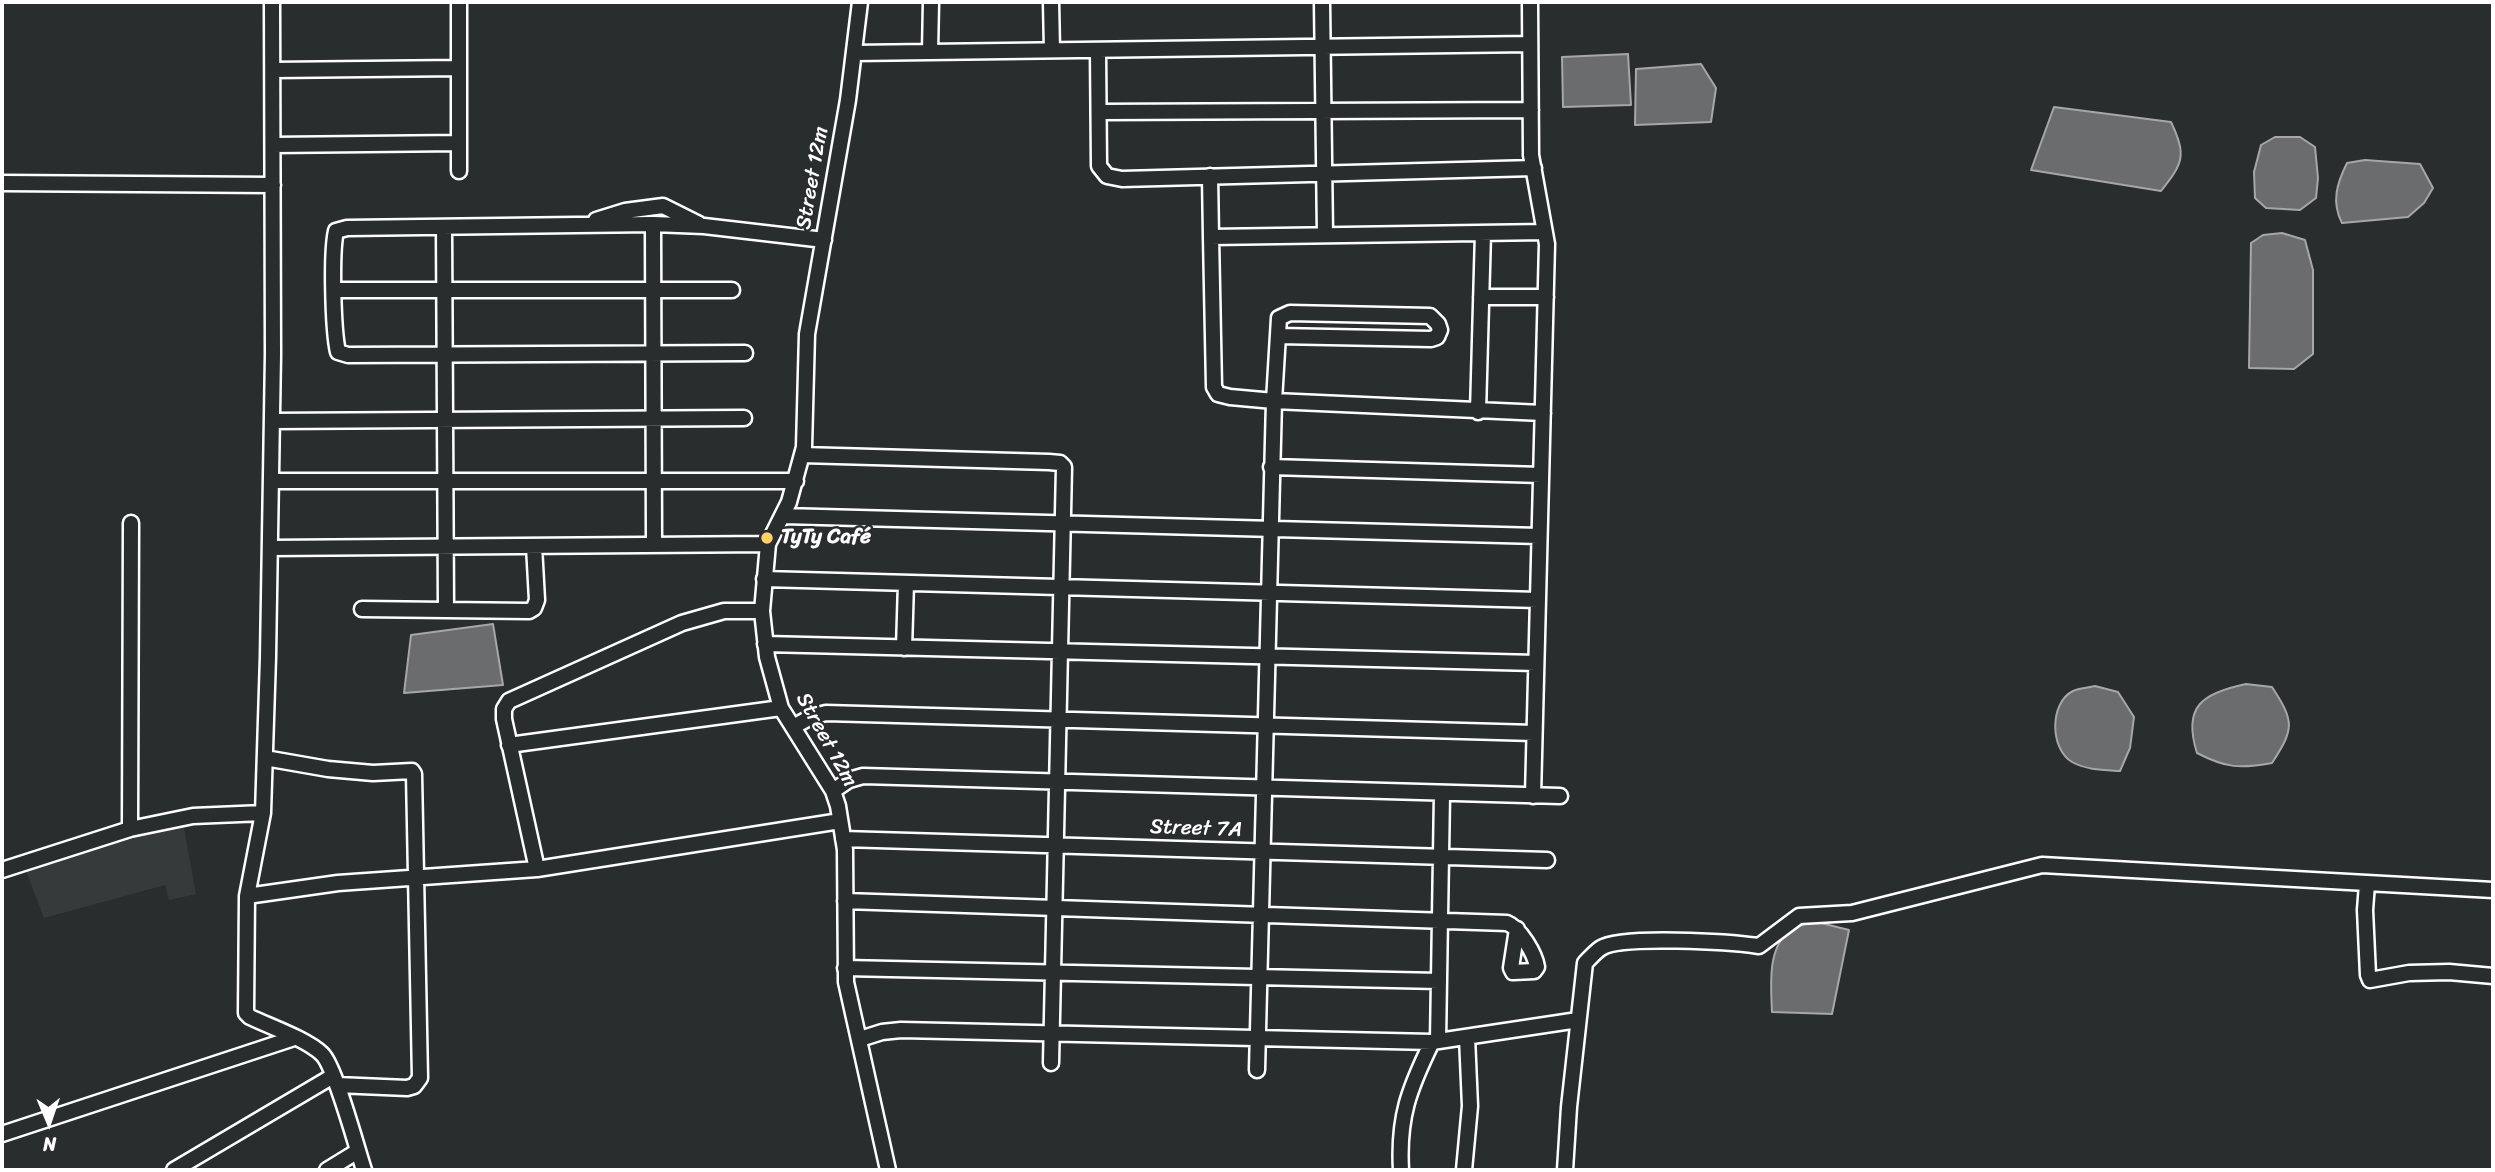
<!DOCTYPE html>
<meta charset="utf-8">
<style>
body{margin:0}
#map{position:relative;width:2495px;height:1172px;overflow:hidden;background:#2a2d2e;font-family:Sriracha,sans-serif}
canvas{display:block}
.frame{position:absolute;inset:0;border:4px solid #fff;pointer-events:none}
.north{position:absolute;left:14px;top:1088px;width:70px;height:70px;-webkit-text-stroke:5px #2a2d2e;paint-order:stroke;rotate:178deg;font-size:19px;font-weight:700;line-height:28px;text-align:center;color:#fff}
.north::after{content:'';display:block;margin:auto;width:24px;height:32px;background:#fff;clip-path:polygon(50% 0,100% 100%,50% 72%,0 100%)}
</style>
<div id="map">
<canvas width="2495" height="1172"></canvas>
<div class="frame"></div>
<div class="north">N</div>
</div>
<script>
const context = document.querySelector('canvas').getContext('2d');
context.lineJoin = 'round';
function paint(path, color) {
  context.fillStyle = color;
  context.fill(path, 'evenodd');
}
function strokePath(path, color, width, dash) {
  context.strokeStyle = color;
  context.lineWidth = width;
  context.lineCap = dash ? 'butt' : 'round';
  context.setLineDash(dash || []);
  context.stroke(path);
}
function label(font, color, halo, rows, align = 'center') {
  context.font = font + ' Sriracha,sans-serif';
  context.lineWidth = 5;
  context.setLineDash([]);
  context.textBaseline = 'middle';
  context.strokeStyle = halo;
  context.fillStyle = color;
  for (const [text, x, y, turn = 0] of rows) {
    context.save();
    context.translate(x, y);
    context.rotate((+turn || 0) * Math.PI / 180);
    context.textAlign = isNaN(turn) ? turn : align;
    if (halo) context.strokeText(text, 0, 0);
    context.fillText(text, 0, 0);
    context.restore();
  }
}
const built = new Path2D(`
 M183 823 196 894 169 900 165 885 44 918 25 868 128 833Z`);
const water = new Path2D(`
 M1628 54 1631 105 1563 107 1562 57Z
 M1701 64 1716 88 1711 122 1635 125 1636 69Z
 M2054 107 2171 122C2187 156 2183 163 2161 191L2031 170Z
 M2275 137H2300L2315 147 2318 178 2316 198 2300 210 2266 208 2255 198 2254 172 2261 145Z
 M2365 160 2420 164 2433 188 2424 203 2408 217 2342 223C2331 202 2337 183 2347 163Z
 M2282 233 2305 240 2313 270V354L2294 369 2249 368 2251 243 2263 235Z
 M493 624 503 685 404 693 411 635Z
 M2246 684 2272 687C2295 722 2294 729 2272 763 2240 769 2226 768 2197 753 2182 706 2203 693 2246 684Z
 M2095 686 2118 692 2134 717 2130 748 2120 771C2104 770 2086 770 2072 762 2050 749 2049 703 2073 691 2079 688 2088 688 2095 686Z
 M1813 921 1849 930 1832 1014 1772 1012C1771 988 1767 950 1788 932 1794 927 1806 924 1813 921Z`);
const minor = new Path2D(`
 M272 2 273 354 268 657 263 813 247 896 246 1013 250 1017C271 1027 306 1039 322 1054 335 1066 357 1149 364 1170
 M459 2V171
 M860 2 848 100 807 334 804 447 789 502 768 544 762 611 767 657 781 708 833 791 838 806 845 850 846 982 888 1170
 M1051 2 1052 50
 M1322 2 1325 235
 M1530 2 1531 155 1547 244 1533 796
 M1098 51 1099 166 1107 176 1122 179 1534 168
 M930 52 931 2
 M854 53 1530 44
 M273 70 459 68
 M1100 112 1531 110
 M273 145 459 143
 M1210 176 1211 237 1545 232
 M2 183 273 185
 M596 220 625 211 663 206 699 224
 M653 224 654 545
 M444 227 446 610
 M1211 237 1214 387 1218 394 1230 397 1274 401 1279 318 1290 313 1430 316 1438 324 1440 330 1437 337 1431 339 1278 336
 M335 290H732
 M1481 297H1546
 M745 353 348 355 338 352C333 330 331 253 336 231L347 228 653 224 704 226 824 240
 M1478 412 1483 233
 M272 421 744 418
 M802 455 1049 462 1060 463 1064 467 1051 1063
 M1271 467 1541 475
 M271 481H796
 M783 516 1539 536
 M270 548 768 544
 M764 579 1538 600
 M362 609 529 611 534 608 537 600 534 546
 M765 644 1536 663
 M904 648 906 583
 M793 727 811 717 826 713 1534 733
 M509 745 781 708
 M265 758 328 769 373 773 412 771 414 774 420 1078 414 1086 407 1088 337 1085
 M833 791 849 780 863 776 1560 796
 M130 829 131 523
 M843 839 1547 860
 M537 869 504 719V709L509 701 682 623 724 611H762
 M2 870 130 829 193 816 263 813
 M2367 884 2365 910 2368 975 2370 980 2409 973 2449 972 2493 976
 M247 896 338 883 537 869 840 821
 M845 901 1507 923C1520 928 1535 954 1537 967L1534 971 1513 972 1511 968 1517 929
 M845 968 1439 981
 M860 1039 882 1032 901 1030 1432 1042
 M1438 1041 1442 794
 M1257 1070 1274 401 1543 413
 M2 1134 294 1038
 M174 1170 333 1076
 M327 1170 358 1151
 M1401 1170C1398 1117 1409 1089 1432 1042L1578 1020
 M1464 1170 1470 1106 1467 1037
 M1565 1170 1569 1107 1585 963C1590 958 1595 952 1601 948 1621 935 1731 942 1759 946L1799 916 1852 913 2042 865 2493 890`);
const markers = [
 [767,538,7,"#ffd166"]
];
const streetNames = [
 ["Street 12m",813,178,-80],
 ["Street 12m",826,740,61],
 ["Street 7A",1196,829,2]
];
const poiNames = [
 ["TyTy Café",781,538]
];
paint(built, '#373a3b');
paint(water, '#6a6c6d');
strokePath(water, '#a6a7a7', 2);
strokePath(minor, '#fff', 19);
strokePath(minor, '#2a2d2e', 14);
for (const [x, y, r, color] of markers) {
  const dot = new Path2D();
  dot.arc(x, y, r, 0, 2 * Math.PI);
  context.fillStyle = color;
  context.fill(dot);
  strokePath(dot, '#2a2d2e', 2.5);
}
label('21px', '#fff', '#2a2d2e', streetNames);
label('bold 21px', '#fff', '#2a2d2e', poiNames, 'left');
</script>
